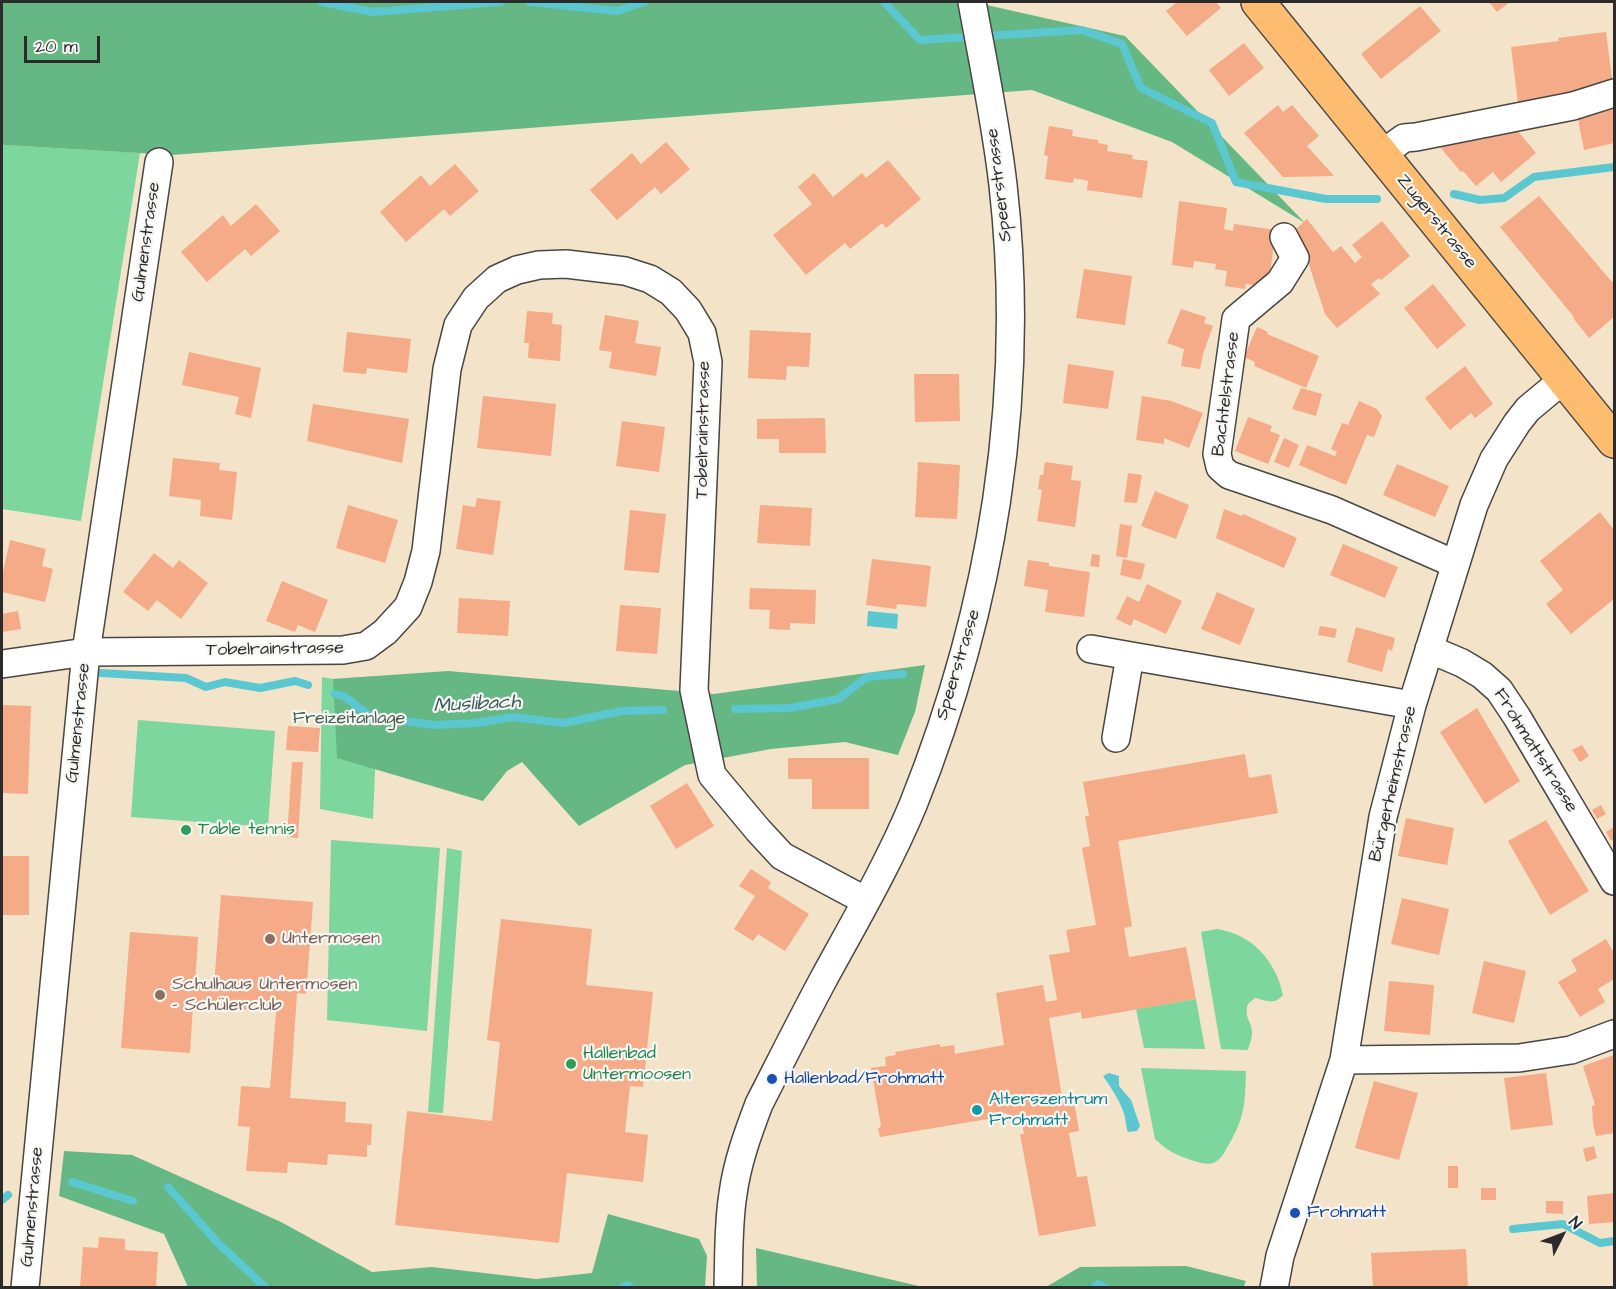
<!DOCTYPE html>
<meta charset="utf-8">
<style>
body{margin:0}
#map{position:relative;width:1616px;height:1289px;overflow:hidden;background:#f2e3c9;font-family:"Architects Daughter",sans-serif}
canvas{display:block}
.frame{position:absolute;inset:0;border:3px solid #2b2b2b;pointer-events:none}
.north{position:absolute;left:1532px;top:1205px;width:60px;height:60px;-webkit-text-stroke:4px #f6f6f2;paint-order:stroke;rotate:48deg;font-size:16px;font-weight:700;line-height:24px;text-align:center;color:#2b2b2b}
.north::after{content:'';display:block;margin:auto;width:21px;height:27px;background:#2b2b2b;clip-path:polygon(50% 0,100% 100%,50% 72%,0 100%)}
.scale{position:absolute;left:24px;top:36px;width:76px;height:27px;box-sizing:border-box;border:3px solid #2b2b2b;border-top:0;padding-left:8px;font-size:18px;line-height:21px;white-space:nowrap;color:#2b2b2b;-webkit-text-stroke:4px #f6f6f2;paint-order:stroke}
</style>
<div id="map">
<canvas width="1616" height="1289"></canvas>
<div class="frame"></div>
<div class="north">N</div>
<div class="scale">20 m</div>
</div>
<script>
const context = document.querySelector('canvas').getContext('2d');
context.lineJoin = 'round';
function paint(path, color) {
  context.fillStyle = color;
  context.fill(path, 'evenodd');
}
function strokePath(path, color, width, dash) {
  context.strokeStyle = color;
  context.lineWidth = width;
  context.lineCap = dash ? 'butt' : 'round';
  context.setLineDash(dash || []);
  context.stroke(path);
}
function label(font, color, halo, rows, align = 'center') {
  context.font = font + ' "Architects Daughter",sans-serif';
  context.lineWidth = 4.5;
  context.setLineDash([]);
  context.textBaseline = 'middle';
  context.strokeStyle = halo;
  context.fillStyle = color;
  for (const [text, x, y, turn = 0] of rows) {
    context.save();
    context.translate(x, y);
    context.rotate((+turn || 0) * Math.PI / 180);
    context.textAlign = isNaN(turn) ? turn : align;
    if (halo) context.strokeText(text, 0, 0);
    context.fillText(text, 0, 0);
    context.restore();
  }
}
const green = new Path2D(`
 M2 141 5 145 140 153 81 521 2 509Z
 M379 676 373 819 320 809 322 677 333 679Z
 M138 720 275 731 268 827 131 817Z
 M331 840 440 848 427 1031 327 1020Z
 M447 848 462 851 443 1113 428 1112Z
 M1217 929C1252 934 1276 961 1283 995 1274 1006 1266 1000 1255 998L1248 1004C1243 1018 1253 1022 1252 1034 1252 1039 1249 1045 1248 1050L1221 1049 1201 932Z
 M1196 999 1205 1049 1144 1048 1136 1009Z
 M1141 1068 1246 1071C1245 1104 1245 1117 1228 1146 1224 1153 1221 1160 1213 1163 1205 1165 1198 1162 1191 1160 1176 1155 1166 1150 1155 1139Z`);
const forest = new Path2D(`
 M2 2H973L1125 36 1305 223 1172 142 1032 90 172 155 4 145 2 141Z
 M925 665 915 712 898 755 845 742 771 749 685 765 579 826 522 762 507 771 483 801 337 758 333 679 448 671 714 694Z
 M64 1151 132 1155 281 1222 372 1272 432 1267 536 1279 592 1273 608 1214 699 1239 707 1256 705 1287H188L164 1234 59 1196Z
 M756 1248 923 1287H757Z
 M1186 1266 1246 1281 1243 1288 1046 1287 1080 1267Z`);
const water = new Path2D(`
 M868 611 898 614 897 629 867 626Z
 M1109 1073 1119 1076V1086L1131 1100 1140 1126 1137 1131 1128 1132C1126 1127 1126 1123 1125 1117 1122 1104 1111 1087 1103 1076Z`);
const stream = new Path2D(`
 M321 2 373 12 500 2
 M530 2 617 11 644 2
 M884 2 920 40 1082 30 1122 44 1141 88 1212 123 1236 182 1326 199H1377
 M1454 194 1480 200 1504 198 1534 177 1614 167
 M101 673 186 678 206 687 225 682 260 688 295 681 308 685
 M335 694 345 697 370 716 433 725 476 723 513 717 564 723 622 711 663 710
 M735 709 790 708 838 699 867 677 903 674
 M72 1182 133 1201
 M168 1187 218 1243 266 1288
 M2 1200 8 1195
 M1513 1229 1563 1224 1600 1243 1614 1241
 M622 1288 627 1285 631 1288
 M1094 1288 1098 1284 1106 1288`);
const building = new Path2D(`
 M1177 2H1216L1221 8 1187 36 1166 11Z
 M1489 2H1510L1497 12Z
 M1420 6 1441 31 1381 79 1361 54Z
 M1606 32 1613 87 1566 93 1567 97 1518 103 1511 47 1559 41 1558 38Z
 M1244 43 1264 68 1229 96 1209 70Z
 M1614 100V143L1584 150 1577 114Z
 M1278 105 1283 112 1292 105 1319 136 1307 146 1334 176 1283 177 1244 133Z
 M1512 124 1536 153 1501 182 1493 172 1476 186 1463 171 1461 172 1439 146Z
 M1049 126 1073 130 1072 136 1098 140V143L1108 145 1107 151 1133 155 1132 159 1148 161 1142 198 1087 190 1088 181 1074 178 1073 183 1045 179 1048 156 1044 155Z
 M666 142 690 169 661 194 655 187 617 220 590 190 632 153 641 164Z
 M888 160 921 199 886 228 882 223 850 249 845 243 806 275 773 235 812 204 798 187 814 173 833 197 862 173 866 178Z
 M455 164 479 191 450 216 444 209 406 242 380 212 421 175 430 186Z
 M1539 196 1612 282 1614 279V317L1589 338 1573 318 1574 317 1500 227Z
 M1179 201 1227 208 1224 229 1233 231 1234 224 1276 230 1268 287 1246 284 1245 289 1225 286 1227 271 1215 269 1216 264 1194 261 1193 268 1172 265Z
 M256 204 280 231 251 256 245 249 207 282 181 252 223 215 231 226Z
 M1307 219 1333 252 1341 246 1355 263 1362 257 1352 245 1382 221 1410 256 1381 280 1379 278 1371 284 1380 294 1337 328 1325 314 1297 228Z
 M1084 269 1132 276 1125 325 1076 318Z
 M1433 284 1466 325 1437 349 1404 308Z
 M1181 309 1206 317 1204 323 1213 326 1203 354 1200 369 1181 366 1184 349 1167 343Z
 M527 311 553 313 552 324 562 325 560 361 528 358 529 343H524Z
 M605 315 639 321 635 343 661 347 656 376 609 368 612 352 599 350Z
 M1257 327 1268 332 1267 334 1319 356 1306 388 1254 366 1255 362 1244 357Z
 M750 330 811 333 809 367 787 366 786 380 748 378Z
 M347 332 411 339 407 373 367 368 366 374 343 372Z
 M189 352 261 368 251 418 235 414 239 397 182 385Z
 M1068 364 1114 371 1108 409 1063 403Z
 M1465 366 1493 404 1475 418 1471 413 1450 430 1425 398Z
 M914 374H959L960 421 915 422Z
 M1301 388 1322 394 1316 416 1292 409Z
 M483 396 556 404 551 456 477 448Z
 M1142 396 1171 401 1203 413 1189 448 1164 438V444L1136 440Z
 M1359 401 1377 409 1382 416 1374 437 1367 435 1346 485 1299 465 1307 445 1335 456 1337 452 1331 449 1342 423 1348 425Z
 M313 404 409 419 402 463 307 441Z
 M1248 417 1272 426 1270 431 1280 435 1268 464 1235 451Z
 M825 418 826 453H779V439H757V419Z
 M622 421 665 427 659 472 616 466Z
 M1284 438 1299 445 1289 468 1274 462Z
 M173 458 220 463 219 470 237 472 232 520 200 516 201 500 169 496Z
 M918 462 960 465 957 519 915 517Z
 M1045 462 1073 466 1071 480 1081 481 1075 527 1037 521 1042 490 1038 489 1040 475H1043Z
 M1397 464 1449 486 1435 517 1383 495Z
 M1128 473 1142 475 1137 503 1124 502Z
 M1155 491 1189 505 1176 539 1141 526Z
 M477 498 501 501 493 555 456 549 463 505 475 507Z
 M348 505 398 520 385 563 336 548Z
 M760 505 812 508 810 546 757 543Z
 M1224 509 1242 516 1243 514 1297 538 1284 568 1216 538Z
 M630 510 666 514 659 573 624 570Z
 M1600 512 1614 530V599L1571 634 1546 604 1563 590 1540 561Z
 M1120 524 1132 526 1127 558 1116 556Z
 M10 540 46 549 42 566 53 569 45 602 2 592V576Z
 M1343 544 1398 567 1385 598 1330 575Z
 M154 553 173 568 179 560 208 583 181 619 157 600 148 611 123 592Z
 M1092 554 1100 555 1099 567 1090 566Z
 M872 559 931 566 926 607 897 604 896 609 866 605Z
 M1123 559 1145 564 1141 580 1120 575Z
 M1028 560 1049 563V566L1090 572 1084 617 1045 612 1048 590 1024 586Z
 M282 581 328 600 315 632 298 625 295 632 266 621Z
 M1147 584 1182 601 1166 634 1134 619 1131 626 1116 619 1127 596 1139 602Z
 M750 588 816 590 815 624 790 623V630L769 629 770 610 749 609Z
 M1217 592 1255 609 1240 645 1201 629Z
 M459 598 510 601 508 636 457 633Z
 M620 605 661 608 657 654 616 651Z
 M18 611 21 629 2 632V614Z
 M1320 626 1337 629 1335 638 1318 635Z
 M1356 627 1395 638 1392 651 1388 649 1382 672 1347 662Z
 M2 705 31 706 28 794 2 793Z
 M1477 708 1520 781 1485 804 1440 732Z
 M288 726 320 728 318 752 286 750Z
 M1582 745 1589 756 1580 762 1572 750Z
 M1245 754 1249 778 1271 774 1278 813 1118 841 1132 926 1124 928 1129 957 1186 947 1196 999 1082 1019 1081 1012 1049 1018 1062 1097 1075 1107 1079 1131 1069 1133 1077 1177 1087 1176 1096 1226 1039 1236 1020 1134H1024L1022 1124 1006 1113 999 1115 1000 1117 880 1137 878 1129 881 1126 871 1068 886 1066 885 1057 896 1055 895 1052 940 1044V1047L954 1045 955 1054 1004 1045 996 993 1043 985 1046 1002 1057 1000 1049 955 1070 952 1066 930 1096 925 1082 848 1090 846 1085 816H1089L1083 782Z
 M788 758H869V809H812V779H788Z
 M292 762H303L298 838 287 837Z
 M687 783 714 826 676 849 650 806Z
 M1601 805 1606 814 1597 819 1592 810Z
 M1406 818 1454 828 1447 865 1398 856Z
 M1546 820 1589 891 1550 915 1508 841Z
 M1614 827V839L1611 841 1606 832Z
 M2 856H29V915H2Z
 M751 869 771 882 768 888 809 914 785 951 758 934 753 941 734 929 755 896 739 886Z
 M221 895 313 902 306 994 297 993 290 1098 346 1102 345 1122 372 1124 371 1145H367V1157L328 1154 327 1165 288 1162 287 1173 246 1171 250 1127 238 1126 241 1086 270 1088 276 1012 193 1005 190 1053 121 1048 130 932 198 937 195 985 214 986Z
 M1402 898 1449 909 1439 955 1391 944Z
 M501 919 592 929 586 985 653 992 643 1087 630 1086 625 1132 648 1135 643 1182 567 1173 559 1243 395 1225 407 1111 492 1121 500 1042 487 1040Z
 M1606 939 1614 953V979L1598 989 1605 1002 1580 1017 1558 982 1577 971 1571 960Z
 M1484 961 1526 971 1514 1023 1472 1013Z
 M1389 981 1434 985 1430 1035 1384 1031Z
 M1614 1055V1133L1596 1136 1593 1124 1592 1106 1595 1105 1583 1066Z
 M1546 1073 1553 1125 1511 1130 1504 1078Z
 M1374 1081 1418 1093 1399 1160 1355 1148Z
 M1594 1146 1597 1158 1586 1162 1583 1149Z
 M1448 1166H1458V1188H1448Z
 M1481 1188H1496V1200H1481Z
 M1614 1193V1222L1589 1224 1587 1196Z
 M1546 1201H1563V1214L1546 1213Z
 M99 1237 125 1239V1250L158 1252 156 1287H80L83 1247 98 1248Z
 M1466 1249 1468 1287H1373L1371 1253Z`);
const minor = new Path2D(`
 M1382 154 1404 138 1416 137 1573 106 1614 93
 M1284 237 1295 258 1280 282 1236 319 1217 454 1220 467 1229 475 1332 510 1455 564
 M1091 649 1412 705
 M1429 649 1462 663 1482 675 1499 690 1517 717 1614 881
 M2 664 86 652 343 650 366 646 385 632 408 607 418 582 426 551 447 369 458 325 476 298 497 279 517 270 539 265 566 264 625 271 650 279 671 292 688 310 702 333 708 362 694 690 712 775 758 830 782 856 866 901
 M1116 738 1130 656
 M1344 1060 1519 1058 1571 1050 1614 1034
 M25 1288 86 652 159 162
 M728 1288C729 1257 728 1224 733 1194 737 1163 748 1133 759 1104 780 1063 801 1021 823 980 854 923 888 865 913 805 992 608 1027 396 1003 185 996 124 983 62 972 2
 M1274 1288 1280 1256 1344 1060 1383 817 1412 705 1474 505 1494 459 1517 423 1528 409 1563 380`);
const major = new Path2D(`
 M1258 2 1614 441`);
const markers = [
 [186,830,6,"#2e9e5b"],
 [270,939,6,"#8d6e63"],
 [160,995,6,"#8d6e63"],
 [571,1064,6,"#2e9e5b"],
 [772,1079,6,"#1a4fb4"],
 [977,1110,6,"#0f9aa8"],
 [1295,1213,6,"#1a4fb4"]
];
const streetNames = [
 ["Speerstrasse",1000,185,-97],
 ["Zugerstrasse",1436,222,51],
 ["Gulmenstrasse",147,242,-82],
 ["Bachtelstrasse",1227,394,-83],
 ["Tobelrainstrasse",704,430,-89],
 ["Tobelrainstrasse",275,650,-1],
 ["Speerstrasse",959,665,-73],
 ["Gulmenstrasse",79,723,-84],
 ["Frohmattstrasse",1535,751,58],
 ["Bürgerheimstrasse",1394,784,-77],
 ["Gulmenstrasse",33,1207,-85]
];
const parkNames = [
 ["Freizeitanlage",349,719]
];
const leisureNames = [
 ["Table tennis",198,830],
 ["Hallenbad",583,1054],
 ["Untermoosen",583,1075]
];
const educationNames = [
 ["Untermosen",282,939],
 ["Schulhaus Untermosen",172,985],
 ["- Schülerclub",172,1006]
];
const transitNames = [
 ["Hallenbad/Frohmatt",784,1079],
 ["Frohmatt",1307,1213]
];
const cultureNames = [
 ["Alterszentrum",989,1100],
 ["Frohmatt",989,1121]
];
const waterNames = [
 ["Muslibach",477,705,-3]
];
paint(green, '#7cd69d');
paint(forest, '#65b784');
paint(water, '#5ac7d1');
strokePath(stream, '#5ac7d1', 8);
paint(building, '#f5aa88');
strokePath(minor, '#494743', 30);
strokePath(major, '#494743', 36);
strokePath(minor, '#fff', 27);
strokePath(major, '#fdbc70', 33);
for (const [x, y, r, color] of markers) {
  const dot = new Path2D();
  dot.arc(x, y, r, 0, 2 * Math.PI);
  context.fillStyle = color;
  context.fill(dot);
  strokePath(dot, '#f6f6f2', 2);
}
label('18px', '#2b2b2b', '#f6f6f2', streetNames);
label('18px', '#435e4d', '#f6f6f2', parkNames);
label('18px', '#27864d', '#f6f6f2', leisureNames, 'left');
label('18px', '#785e54', '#f6f6f2', educationNames, 'left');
label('18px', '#164399', '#f6f6f2', transitNames, 'left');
label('18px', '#0d838f', '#f6f6f2', cultureNames, 'left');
label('italic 20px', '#395a5d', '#f6f6f2', waterNames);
</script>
